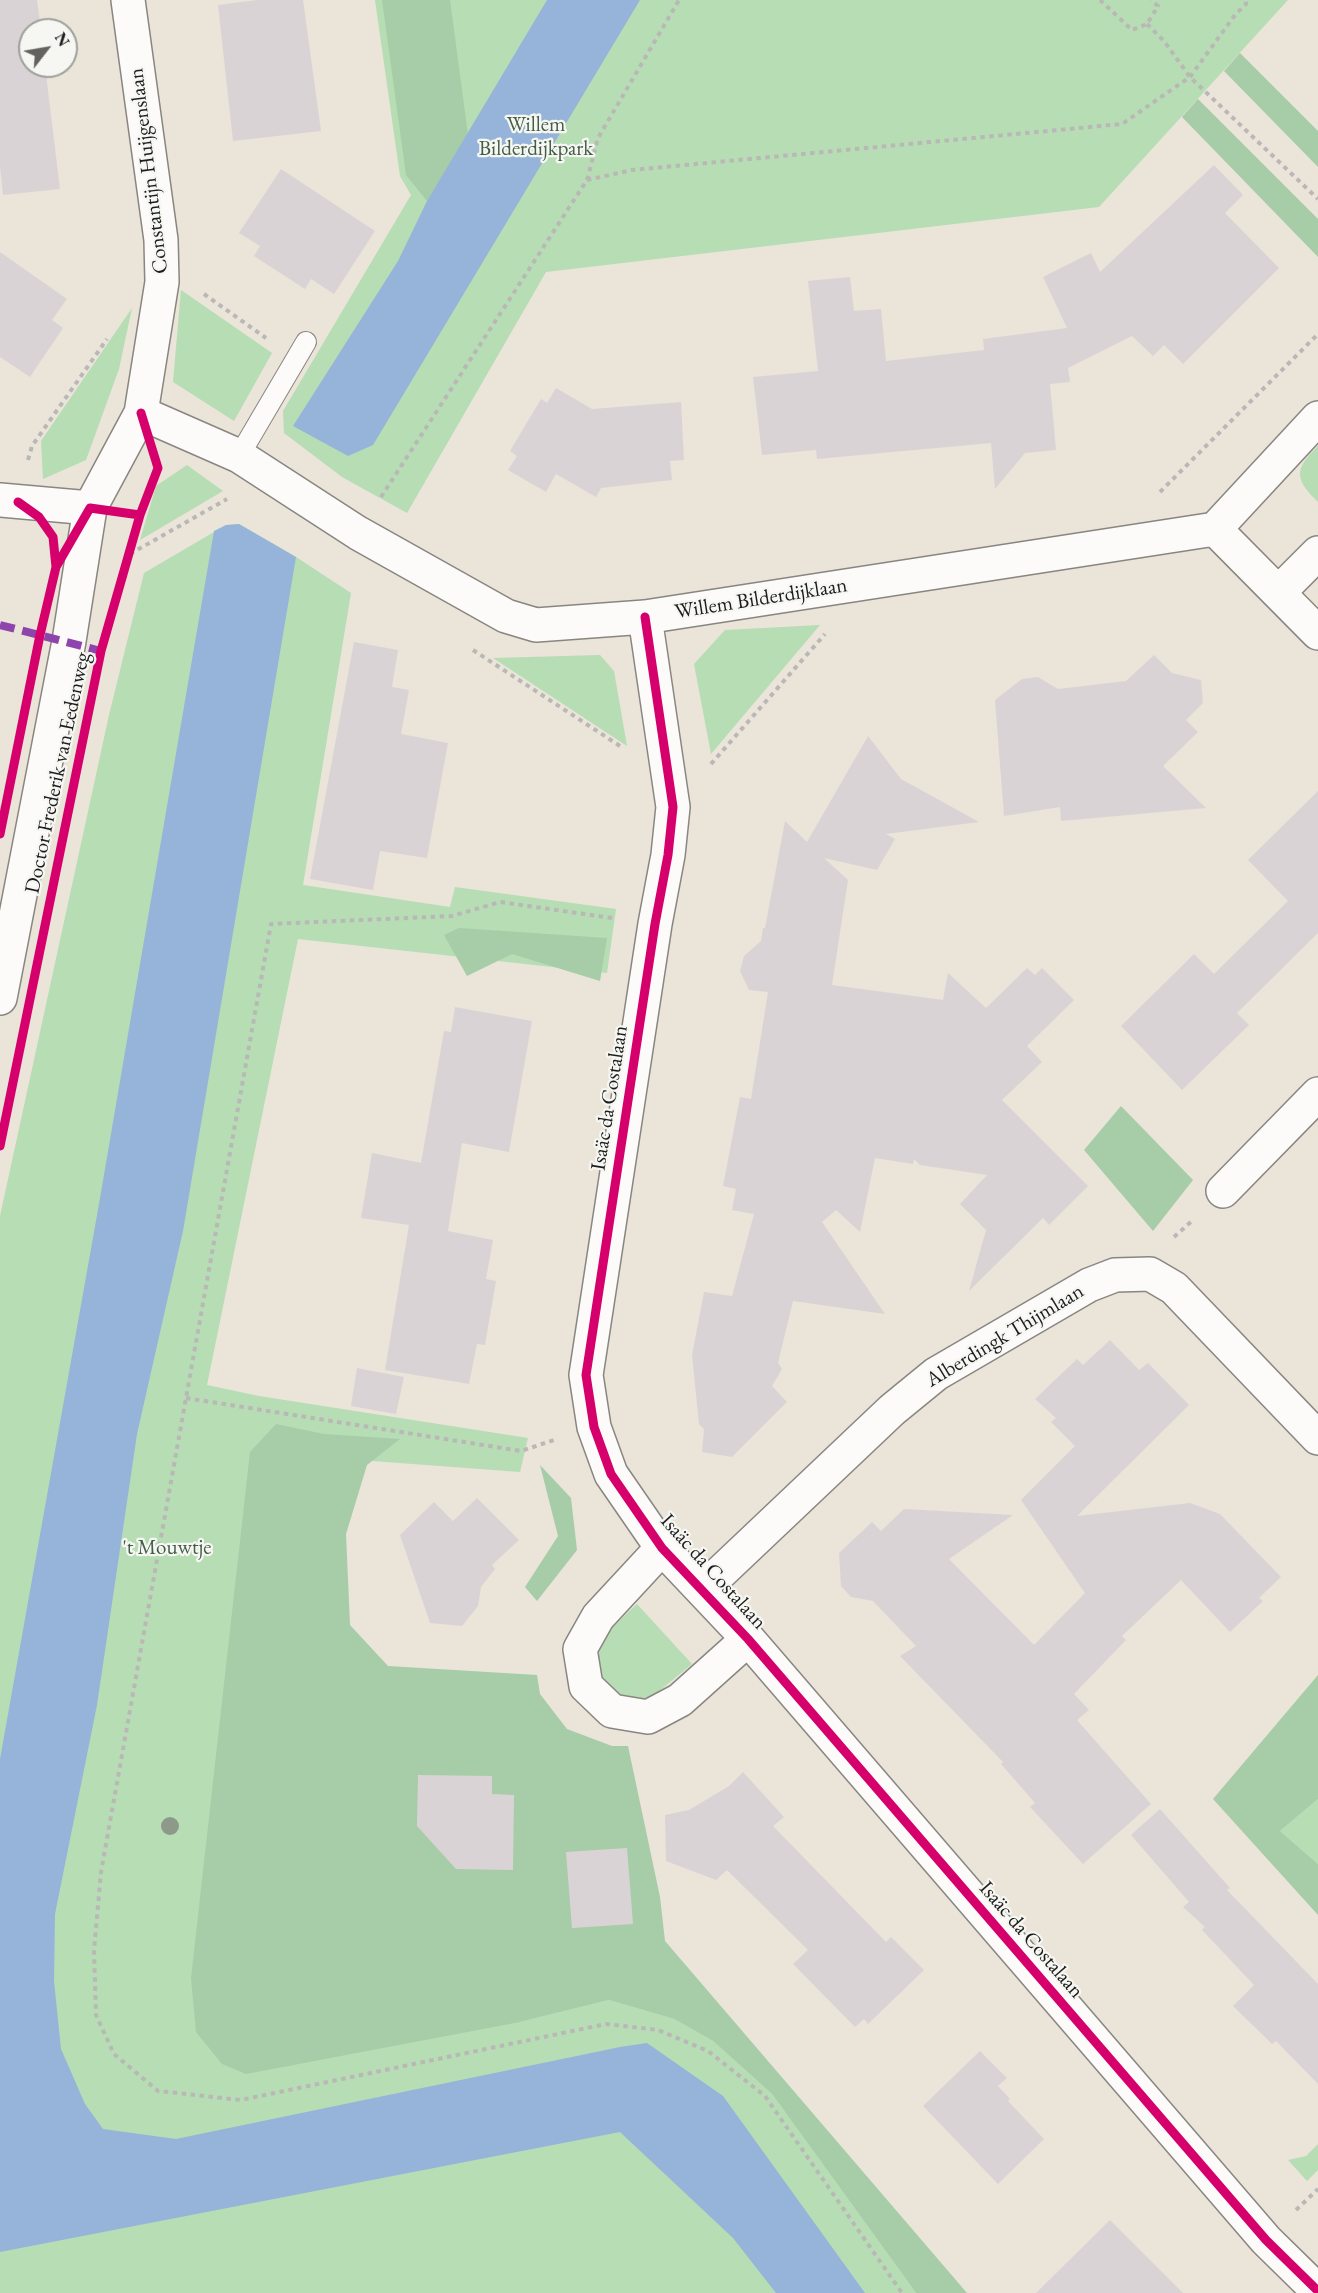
<!DOCTYPE html>
<meta charset="utf-8">
<style>
body{margin:0}
#map{position:relative;width:1318px;height:2293px;overflow:hidden;background:#eae4d9;font-family:"EB Garamond",serif}
canvas{display:block}
.north{position:absolute;left:18px;top:18px;width:60px;height:60px;box-sizing:border-box;background:#f6f6f2;border:2px solid #9f9f9c;border-radius:50%;rotate:59deg;font-size:16px;font-weight:700;line-height:24px;text-align:center;color:#1c1c1c}
.north::after{content:'';display:block;margin:auto;width:21px;height:27px;background:#64625e;clip-path:polygon(50% 0,100% 100%,50% 72%,0 100%)}
</style>
<div id="map">
<canvas width="1318" height="2293"></canvas>
<div class="north">N</div>
</div>
<script>
const context = document.querySelector('canvas').getContext('2d');
context.lineJoin = 'round';
function paint(path, color) {
  context.fillStyle = color;
  context.fill(path, 'evenodd');
}
function strokePath(path, color, width, dash) {
  context.strokeStyle = color;
  context.lineWidth = width;
  context.lineCap = dash ? 'butt' : 'round';
  context.setLineDash(dash || []);
  context.stroke(path);
}
function label(font, color, halo, rows, align = 'center') {
  context.font = font + ' "EB Garamond",serif';
  context.lineWidth = 4.5;
  context.setLineDash([]);
  context.textBaseline = 'middle';
  context.strokeStyle = halo;
  context.fillStyle = color;
  for (const [text, x, y, turn = 0] of rows) {
    context.save();
    context.translate(x, y);
    context.rotate((+turn || 0) * Math.PI / 180);
    context.textAlign = isNaN(turn) ? turn : align;
    if (halo) context.strokeText(text, 0, 0);
    context.fillText(text, 0, 0);
    context.restore();
  }
}
const green = new Path2D(`
 M375 0H1288L1099 207 546 272 407 513 342 477 284 433 283 411 411 195 400 176Z
 M181 290 272 353 234 421 173 382Z
 M132 308 119 369 86 460 43 479 41 441Z
 M1318 446V502C1294 479 1294 469 1318 446Z
 M187 465 223 491 140 540 156 486Z
 M239 524 296 557 351 593 303 885 450 907 455 887 616 909 607 973 298 939 207 1385 259 1396 528 1438 520 1472 359 1460 306 1681 520 2022 609 2000 674 2019 713 2041 772 2094 916 2293H0V1216L109 715 144 573 226 525Z
 M820 625 711 754 694 664 725 630Z
 M600 655 614 671 627 746 493 658Z
 M637 1604 692 1664 653 1696 635 1700 615 1693 600 1676 598 1652 607 1632Z
 M1318 1799V1864L1280 1831Z
 M1318 2144V2170L1307 2181 1288 2160 1306 2156Z`);
const forest = new Path2D(`
 M382 0H450L468 135 427 201 406 175Z
 M1240 53 1318 131V167L1224 71Z
 M1198 99 1318 219V257L1182 117Z
 M459 928 607 938 600 981 512 954 467 976 444 935Z
 M1121 1106 1193 1180 1153 1231 1084 1150Z
 M276 1424 324 1434 400 1439 367 1465 346 1534 350 1625 388 1666 537 1675 540 1694 567 1729 612 1746H628L660 1897 665 1941 967 2293H916L772 2094 713 2041 674 2019 609 2000 520 2022 246 2074 222 2064 196 2032 191 1978 250 1452Z
 M540 1465 571 1498 577 1550 537 1601 525 1587 558 1536Z
 M1318 1675V1799L1280 1831 1318 1864V1915L1213 1799Z`);
const water = new Path2D(`
 M547 0H640L373 445 348 456 293 426 398 261 427 201Z
 M239 524 296 557 183 1231 137 1434 97 1705 55 1914 54 1981 61 2049 85 2104 103 2129 176 2139 620 2047 647 2043 723 2096 865 2293H776L733 2238 620 2132 0 2252V1759L99 1204 214 531 226 525Z`);
const building = new Path2D(`
 M0 0H37L41 30H30V66H45L60 189 3 195 0 166Z
 M257 0H303L321 131 233 141 218 5Z
 M1214 165 1243 195 1225 213 1279 268 1183 364 1164 345 1153 356 1132 336 1068 368 1070 382 1050 384 1056 450 1025 453 995 489 991 443 817 459 816 450 762 455 753 377 818 371 808 281 850 277 854 311 881 309 886 361 984 350 983 339 1067 328 1043 277 1091 253 1100 272Z
 M281 169 375 231 334 294 311 279 305 289 254 256 260 246 239 233Z
 M0 252 67 299 52 320 63 328 30 377 0 357Z
 M556 388 592 409 681 402 684 460 670 461 672 480 601 488 596 497 556 474 546 492 508 470 517 456 510 451 541 399 547 403Z
 M354 642 398 650 392 687 409 690 401 734 448 743 427 858 380 851 373 890 310 879Z
 M1154 655 1172 673 1201 680 1203 703 1186 720 1198 732 1163 766 1206 808 1061 821 1060 807 1004 816 995 700 1022 679 1038 677 1058 689 1126 681Z
 M868 736 901 779 979 822 886 834 895 839 877 870 824 858 848 880 832 985 943 1000 948 973 986 1008 1027 968 1035 975 1042 968 1074 1000 1027 1046 1042 1062 1002 1100 1088 1186 1049 1225 1043 1218 969 1291 986 1230 960 1204 987 1175 920 1165 914 1159 913 1164 875 1158 860 1232 836 1210 822 1222 885 1314 793 1301 778 1363 782 1369 772 1386 787 1402 732 1457 702 1452 704 1429 699 1424 692 1355 704 1292 732 1296 754 1214 732 1210 736 1189 723 1186 740 1097 751 1099 768 992 749 990 740 971 744 956 761 941 763 928H765L785 821 807 842Z
 M1318 791V933L1237 1013 1249 1025 1182 1090 1121 1026 1194 954 1214 974 1288 901 1248 860Z
 M455 1007 532 1021 509 1152 462 1143 448 1231 493 1240 486 1279 496 1281 485 1345 477 1344 469 1384 385 1370 409 1225 361 1218 372 1153 421 1163 444 1031 451 1032Z
 M1110 1340 1139 1370 1148 1363 1189 1405 1077 1516 1190 1503 1220 1514 1281 1577 1259 1598 1263 1601 1230 1632 1181 1580 1122 1636 1126 1640 1074 1694 1089 1710 1077 1720 1151 1804 1083 1864 1030 1807 1035 1803 1001 1764 1003 1762 900 1656 916 1646 873 1601 851 1597 841 1586 839 1553 872 1522 881 1531 904 1509 1013 1515 949 1559 1034 1645 1085 1593 1021 1500 1075 1446 1051 1422 1056 1418 1035 1399 1077 1359 1083 1365Z
 M357 1368 404 1377 396 1414 351 1406Z
 M477 1498 519 1540 492 1565 495 1569 481 1587 478 1606 462 1626 430 1623 400 1535 434 1502 453 1521Z
 M743 1772 784 1817 773 1826 886 1942 891 1937 924 1970 868 2024 864 2019 855 2027 793 1964 808 1950 727 1870 716 1880 666 1861 665 1815 689 1810 729 1786Z
 M418 1775 492 1776V1794L514 1795 513 1870 456 1869 417 1826Z
 M1160 1809 1230 1888 1227 1890 1318 1984V2084L1276 2041 1272 2044 1233 2006 1254 1985 1202 1930 1205 1927 1183 1907 1189 1902 1131 1835Z
 M627 1848 633 1924 572 1928 566 1852Z
 M980 2051 1007 2078 998 2086 1010 2099 1008 2101 1044 2139 998 2184 923 2106Z
 M1110 2220 1183 2293H1036Z`);
const path = new Path2D(`
 M1100 0 1132 30 1147 24 1158 6 1151 0
 M1147 24 1164 41 1190 77 1318 199
 M587 180 598 138 679 0
 M204 294 266 338
 M28 460 32 446 107 339
 M1160 492 1318 334
 M381 497 587 180 632 170 1122 124 1190 77 1235 15 1246 4V0
 M130 554 227 499
 M473 650 620 746
 M711 764 825 634
 M612 918 500 902 452 916 271 924 101 1872 94 1951 96 2015 114 2054 158 2091 241 2100 606 2024 658 2030 708 2051 765 2096 902 2293
 M1174 1237 1193 1220
 M186 1398 521 1451 554 1440
 M1296 2210 1318 2189`);
const service = new Path2D(`
 M239 456 306 342`);
const minor = new Path2D(`
 M141 413 239 456 358 533 506 616 536 625 645 617 1215 529 1318 633
 M0 500 90 508 141 413 162 282 161 240 128 0
 M1215 529 1318 418
 M1279 592 1318 553
 M645 617 673 807 668 855 655 924 586 1375 594 1427 611 1474 662 1548 748 1639 1266 2240 1318 2291
 M1223 1191 1318 1094
 M662 1548 598 1617 580 1649 586 1686 612 1711 648 1717 680 1700 748 1639
 M702 1590 892 1410 936 1374 1089 1285 1115 1275 1150 1274 1174 1288 1318 1438`);
const tertiary = new Path2D(`
 M0 998 69 641 90 508`);
const quiet = new Path2D(`
 M0 625 101 651`);
const cycleway = new Path2D(`
 M18 502 39 517 53 537 56 567
 M645 617 673 807 668 855 655 924 586 1375 594 1427 611 1474 662 1548 748 1639 1266 2240 1318 2291
 M0 834 40 635 56 567 90 508 140 515
 M0 1146 101 651 140 515 158 468 141 413`);
const trees = [
 [170,1826]
];
const parkNames = [
 ["Willem",536,125],
 ["Bilderdijkpark",536,149],
 ["'t Mouwtje",167,1548]
];
const streetNames = [
 ["Constantijn Huijgenslaan",149,171,-97],
 ["Willem Bilderdijklaan",761,599,-9],
 ["Doctor Frederik van Eedenweg",58,773,-78],
 ["Isaäc da Costalaan",610,1098,-81],
 ["Alberdingk Thijmlaan",1005,1336,-31],
 ["Isaäc da Costalaan",713,1572,48],
 ["Isaäc da Costalaan",1031,1940,49]
];
paint(green, '#b6ddb4');
paint(forest, '#a7cca8');
paint(water, '#96b4da');
paint(building, '#dad3d6');
strokePath(service, '#898681', 22);
strokePath(minor, '#898681', 36);
strokePath(tertiary, '#898681', 36);
strokePath(path, '#b9b8b6', 4, [4.5, 4.5]);
strokePath(service, '#fcfbf9', 20);
strokePath(minor, '#fcfbf9', 33);
strokePath(tertiary, '#fcfbf9', 33);
strokePath(quiet, '#8e44ad', 8, [15, 8]);
strokePath(cycleway, '#d6006c', 9);
context.fillStyle = '#8e9a89';
for (const [x, y] of trees) {
  context.beginPath();
  context.arc(x, y, 9, 0, 2 * Math.PI);
  context.fill();
}
label('21px', '#435e47', '#f6f6f2', parkNames);
label('21px', '#1c1c1c', '#f6f6f2', streetNames);
</script>
